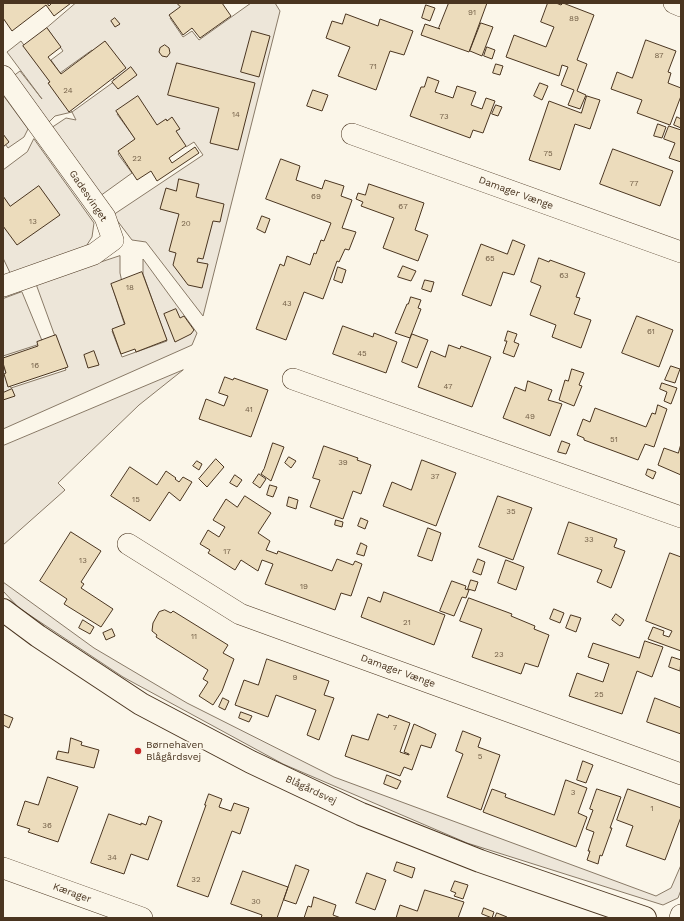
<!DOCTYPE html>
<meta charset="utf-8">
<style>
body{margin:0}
#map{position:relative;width:684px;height:921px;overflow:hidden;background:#fbf6e9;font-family:"Work Sans",sans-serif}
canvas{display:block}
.frame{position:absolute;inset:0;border:4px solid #4a3520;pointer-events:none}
</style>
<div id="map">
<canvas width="684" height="921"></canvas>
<div class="frame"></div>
</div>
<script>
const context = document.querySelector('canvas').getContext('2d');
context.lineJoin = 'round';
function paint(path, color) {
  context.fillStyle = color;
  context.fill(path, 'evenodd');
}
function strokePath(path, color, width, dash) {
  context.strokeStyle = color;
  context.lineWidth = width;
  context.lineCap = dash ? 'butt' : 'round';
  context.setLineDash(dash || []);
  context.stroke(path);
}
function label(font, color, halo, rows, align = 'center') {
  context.font = font + ' "Work Sans",sans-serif';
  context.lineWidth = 3;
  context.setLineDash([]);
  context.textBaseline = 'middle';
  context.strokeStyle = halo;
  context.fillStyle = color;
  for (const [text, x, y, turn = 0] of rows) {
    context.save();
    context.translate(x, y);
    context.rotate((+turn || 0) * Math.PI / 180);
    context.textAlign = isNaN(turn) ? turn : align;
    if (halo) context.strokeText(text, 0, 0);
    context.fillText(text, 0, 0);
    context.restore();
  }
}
const green = new Path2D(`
 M76 3H178L182 9 170 18 183 37 192 31 199 40 251 3H275L280 11 203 316 146 242 132 240 113 215 203 155 194 142 186 147 167 120 157 127 136 99 117 114 136 140 118 154 132 173 100 196 51 128 66 118 76 120 72 112 55 116 47 124 12 77 20 71 42 99 7 52 21 41 72 112 115 81 92 50 60 73 51 60 63 51 47 28Z
 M3 95 28 129 24 137 8 148 3 141Z
 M34 139 94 223 92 237 85 248 12 277 3 258V222L11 214 3 203V170L27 152Z
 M120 256V273L122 282 112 286 125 326 112 331 122 357 167 341 143 274V259L197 333 192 345 3 429V364L11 388 66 370 56 339 36 284Z
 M22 292 43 343 3 356V299Z
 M183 370 139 405 58 483 65 490 3 545V446Z
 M3 582 94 648 187 703 334 777 656 896 671 888 681 865V890L678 898 663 905 467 843 283 764 123 677 19 608 3 591Z`);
const building = new Path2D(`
 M3 3H47L49 6 52 3H71L54 16 46 5 12 31 3 18Z
 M177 3H222L231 16 200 38 192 28 183 35 169 15 180 7Z
 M449 3H487L469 52 421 35 425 24 440 29 439 28Z
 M548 3H556L561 5 563 3 594 15 577 60 587 64 577 91 586 95 580 109 568 105 574 90 561 85 568 67 562 65 559 76 506 57 514 35 546 47 554 27 541 22Z
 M426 5 435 8 430 21 422 18Z
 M346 14 378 26 380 19 413 31 404 55 390 51 376 90 338 76 350 47 326 38 332 21 342 24Z
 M115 18 120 24 115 27 111 21Z
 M481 23 493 27 482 56 470 51Z
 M47 28 61 47 48 57 61 74 105 41 126 68 69 112 48 83 50 82 23 46Z
 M252 31 270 36 259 77 241 72Z
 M646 40 676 51 668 72 671 73 668 83 681 88V96L670 125 637 113 642 100 611 89 617 72 632 78Z
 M165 45 169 48 170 53 167 57 162 56 159 52 160 48Z
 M487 47 495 50 492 59 484 56Z
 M177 63 255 83 238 150 210 143 219 108 168 95Z
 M496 64 503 66 500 75 493 73Z
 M131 67 137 75 118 89 112 82Z
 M428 77 439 81 435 92 453 98 457 86 476 92 471 105 482 109 486 98 495 101 483 133 473 130 470 138 410 116 421 87H424Z
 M540 83 548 86 542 100 534 96Z
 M313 90 328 95 322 111 307 106Z
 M138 96 157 125 166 119 167 121 172 117 180 129 176 131 186 146 169 158 172 163 195 147 199 153 157 181 151 171 137 180 118 151 135 139 116 111Z
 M587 96 600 100 590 129 575 124 560 170 529 160 549 101 581 113Z
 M496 105 502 107 498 116 492 114Z
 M677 117 681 119V128L674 125Z
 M658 124 666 127 662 138 654 136Z
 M669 126 681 130V162L669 158 675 143 664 139Z
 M3 134 9 142 3 147Z
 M613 149 673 171 660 206 600 184Z
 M281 159 300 166 296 180 322 189 325 180 344 186 341 196 352 200 342 228 356 232 349 250 345 249 339 262 337 261 323 299 304 292 286 340 256 329 280 264 284 266 287 256 310 265 314 253 316 254 321 240 324 241 331 223 266 199Z
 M179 179 199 184 196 197 224 204 220 222 213 221 203 259 198 258 197 262 208 264 202 288 188 285 173 265 176 253 169 251 179 214 160 209 166 188 176 191Z
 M369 184 424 203 415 230 428 235 418 261 383 248 394 218 361 206 363 202 356 199 358 193 365 195Z
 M39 186 60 215 17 245 3 226V196L10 206Z
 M262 216 270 219 265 233 257 229Z
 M513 240 525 245 514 275 503 272 491 306 462 295 481 244 507 254Z
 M539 258 549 262 550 260 585 273 576 297 580 298 574 314 591 320 581 348 552 337 556 325 530 315 541 286 531 282Z
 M403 266 416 271 411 281 398 277Z
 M338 267 346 270 342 283 334 280Z
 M142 272 167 340 136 352 135 349 121 354 112 329 125 324 111 284Z
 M425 280 434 282 431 292 422 289Z
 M411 297 421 300 418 308 421 309 410 338 395 333 407 304H408Z
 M176 309 180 318 184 316 194 330 191 334 175 342 164 314Z
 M637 316 673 330 659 367 622 353Z
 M343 326 373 337 374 333 397 342 386 373 333 354Z
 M508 331 517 334 514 342 519 344 514 357 503 353 507 341H505Z
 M412 334 428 340 417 368 402 362Z
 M56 335 68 367 8 387 4 374 6 373 3 363V358L38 346 37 342Z
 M449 345 460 349 461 346 491 357 472 407 418 387 431 351 445 357Z
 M94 351 99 365 88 368 84 355Z
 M671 366 680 369 675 383 665 380Z
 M572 369 584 373 579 385 582 386 574 406 559 400 565 380 568 381Z
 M225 377 233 380 234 378 268 390 251 437 199 419 206 399 224 406 228 396 219 393Z
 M528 381 552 390 548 400 562 404 550 436 503 418 515 387 525 391Z
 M662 383 677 388 671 404 664 401 667 392 660 389Z
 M12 389 15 396 3 400V393Z
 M658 405 667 409 654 447 645 444 638 460 584 440V438L577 435 583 419 590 422 595 408 646 427 652 413 655 414Z
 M562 441 570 444 566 454 558 452Z
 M273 443 284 447 271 481 261 474 264 469Z
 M681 444V475L658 465 664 448 678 453Z
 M324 446 358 458 357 460 371 465 361 494 353 491 343 519 310 507 320 480 313 478Z
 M289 457 296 461 291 468 285 463Z
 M216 459 224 467 207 487 199 479Z
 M422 460 456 473 436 526 383 506 392 482 411 490Z
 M197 461 202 464 199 470 193 466Z
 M130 467 157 485 166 471 176 478 175 479 179 482 183 477 192 482 180 501 169 492 150 521 111 496Z
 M648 469 656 472 653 479 646 475Z
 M259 474 266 479 260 488 253 483Z
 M235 475 242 480 237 487 230 483Z
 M270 485 277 487 273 497 267 495Z
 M245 496 271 513 258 533 270 541 266 550 277 554 278 551 332 571 337 559 353 565 355 561 362 564 351 596 341 593 335 610 265 584 273 564 262 560 258 571 241 560 235 570 208 553 210 550 200 544 208 530 219 537 225 527 213 520 226 499 237 507Z
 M498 496 532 508 513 560 479 547Z
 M289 497 298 500 296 509 287 506Z
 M361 518 368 521 365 529 358 526Z
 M336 520 343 522 342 527 335 525Z
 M569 522 617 539 614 547 625 551 611 588 597 582 602 570 558 554Z
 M428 528 441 533 432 561 418 556Z
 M71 532 101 551 81 582 84 584 81 588 113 609 101 627 64 604 67 599 40 581Z
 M361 543 367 546 364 556 357 554Z
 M670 553 681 557V651L648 639 653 627 664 631 663 635 669 637 672 631 646 621Z
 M478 559 485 562 481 575 473 572Z
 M506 560 524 567 516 590 498 583Z
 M471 580 478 582 475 591 468 589Z
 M452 581 466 586 465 589 469 590 466 598 462 597 454 616 440 611Z
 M384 592 445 615 434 645 361 617 368 597 380 602Z
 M469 598 512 614 511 616 535 626 534 629 549 635 538 667 525 663 521 674 472 657 482 629 460 621Z
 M554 609 564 613 560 623 550 619Z
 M165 610 171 613 173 611 228 645 223 653 234 659 222 691 213 705 199 696 208 682 203 679 208 670 156 637 157 635 152 631 153 623 159 612Z
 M616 614 624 620 620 626 612 620Z
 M571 615 581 618 576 632 566 628Z
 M83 620 94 627 90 634 79 628Z
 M112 629 115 636 106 640 103 633Z
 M645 641 663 647 652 677 637 671 622 714 569 696 577 673 603 682 609 664 588 657 593 643 639 658Z
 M672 657 681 660 680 671 669 667Z
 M267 659 329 681 324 695 334 698 319 740 307 735 316 710 276 695 268 717 235 705 244 680 258 685Z
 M223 698 229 701 225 710 219 707Z
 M655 698 681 708V734L647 722Z
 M241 712 252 716 249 722 239 718Z
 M3 714 13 718 9 728 3 725Z
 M378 714 388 718 389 715 410 723 400 752 409 755V754L404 752 414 724 436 734 431 748 421 745 412 770 404 767 400 776 345 756 352 735 368 740Z
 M463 731 481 738 478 747 500 755 481 810 447 797 463 754 456 751Z
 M71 738 82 742 81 745 99 750 94 768 56 759 58 751 68 753Z
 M583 761 593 765 586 783 577 780Z
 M387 775 401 781 397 789 384 784Z
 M48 777 78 787 58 842 28 832 30 829 17 825 25 801 38 805Z
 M566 780 587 788 578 813 587 817 576 847 483 812 492 789 506 794 505 797 554 815Z
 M597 789 621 797 610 828H612L602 856 600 855 598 864 587 860 590 851H588L594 832 586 829 593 810 590 809Z
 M628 789 681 808V817L665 860 626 846 633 826 617 820Z
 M209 794 222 799 219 807 231 811 234 803 249 808 240 834 232 831 208 897 177 886 206 805H205Z
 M109 814 141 825V823L146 825 149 816 162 821 148 860 131 854 124 874 91 863Z
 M397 862 415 868 412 878 394 871Z
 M296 865 309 870 296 904 284 900Z
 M243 871 288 887 277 918H261L262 915 231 904Z
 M367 873 386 880 375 910 356 903Z
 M455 881 468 885 463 899 454 896 456 893 451 891Z
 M425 890 464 902 458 918H396L400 905 417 911Z
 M314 897 336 905 333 915 341 918H304L308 906 311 907Z
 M484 908 494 912 492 918 482 914Z
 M497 913 507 917V918H495Z`);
const minor = new Path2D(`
 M674 3 681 6
 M3 76 105 217 113 240 94 254 3 286
 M352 134 681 252
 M293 379 681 517
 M128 544 240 614 681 774
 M3 868 142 918
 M680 918 681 915`);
const tertiary = new Path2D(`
 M3 610 38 636 141 704 251 762 361 814 480 861 645 918`);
const markers = [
 [138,751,4,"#c62828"]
];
const numberNames = [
 ["91",472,13],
 ["89",574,19],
 ["87",659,56],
 ["71",373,67],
 ["24",68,91],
 ["14",236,115],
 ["73",444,117],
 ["75",548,154],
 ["22",137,159],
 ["77",634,184],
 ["69",316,197],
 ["67",403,207],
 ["13",33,222],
 ["20",186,224],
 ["65",490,259],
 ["63",564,276],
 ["18",130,288],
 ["43",287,304],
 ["61",651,332],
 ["45",362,354],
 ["16",35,366],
 ["47",448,387],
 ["41",249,410],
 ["49",530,417],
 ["51",614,440],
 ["39",343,463],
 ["37",435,477],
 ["15",136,500],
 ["35",511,512],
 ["33",589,540],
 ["17",227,552],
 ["13",83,561],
 ["19",304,587],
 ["21",407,623],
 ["11",194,637],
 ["23",499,655],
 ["9",295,678],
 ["25",599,695],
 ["7",395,728],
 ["5",480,757],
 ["3",573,793],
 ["1",652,809],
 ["36",47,826],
 ["34",112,858],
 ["32",196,880],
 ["30",256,902]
];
const streetNames = [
 ["Damager Vænge",516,193,20],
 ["Gadesvinget",88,196,56],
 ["Damager Vænge",398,671,20],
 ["Blågårdsvej",311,790,25],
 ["Kærager",72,893,20]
];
const poiNames = [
 ["Børnehaven",146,745],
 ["Blågårdsvej",146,757]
];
paint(green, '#ede6d9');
strokePath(green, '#887966', 1);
paint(building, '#ecdcbc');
strokePath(building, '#4a3520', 1);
strokePath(minor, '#4a3520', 22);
strokePath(tertiary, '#4a3520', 24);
strokePath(minor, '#fbf6e9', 21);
strokePath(tertiary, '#fbf6e9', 22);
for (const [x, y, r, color] of markers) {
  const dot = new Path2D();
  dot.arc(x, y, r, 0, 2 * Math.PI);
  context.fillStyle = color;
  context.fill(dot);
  strokePath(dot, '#fbf6e9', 1.5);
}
label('8px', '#725f47', null, numberNames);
label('10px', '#4a3520', '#fbf6e9', streetNames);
label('10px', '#4a3520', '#fbf6e9', poiNames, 'left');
</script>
